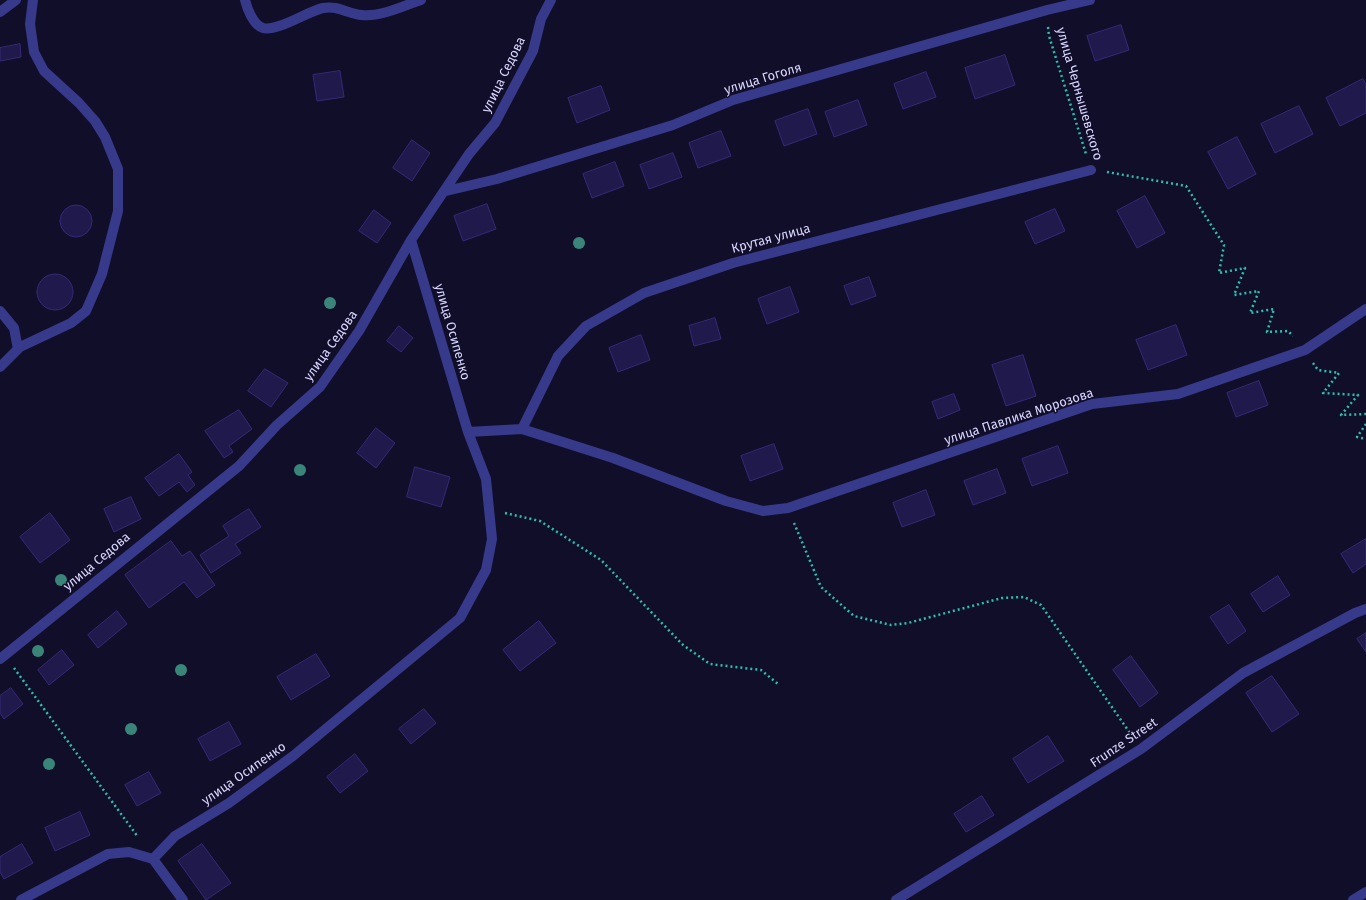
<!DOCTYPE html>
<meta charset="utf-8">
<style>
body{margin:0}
canvas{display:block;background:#110e29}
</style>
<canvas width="1366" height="900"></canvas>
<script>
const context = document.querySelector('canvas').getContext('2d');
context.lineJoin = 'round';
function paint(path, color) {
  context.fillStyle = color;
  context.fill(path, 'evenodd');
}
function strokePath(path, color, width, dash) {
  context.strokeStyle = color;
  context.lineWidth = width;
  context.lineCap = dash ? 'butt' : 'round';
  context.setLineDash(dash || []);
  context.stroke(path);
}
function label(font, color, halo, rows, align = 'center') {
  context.font = font + ' "Fira Sans",sans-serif';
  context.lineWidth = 3;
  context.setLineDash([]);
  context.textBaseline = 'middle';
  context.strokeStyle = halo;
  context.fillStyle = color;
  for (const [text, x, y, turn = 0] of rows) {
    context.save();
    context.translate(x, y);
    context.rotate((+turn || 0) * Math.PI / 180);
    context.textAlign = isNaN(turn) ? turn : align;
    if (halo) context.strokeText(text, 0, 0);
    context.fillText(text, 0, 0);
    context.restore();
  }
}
const building = new Path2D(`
 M1121 25 1129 50 1095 61 1087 36Z
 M20 44 21 57 0 61V48Z
 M1005 55 1015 85 975 99 965 68Z
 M340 71 344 97 317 101 313 75Z
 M926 72 936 97 903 109 894 84Z
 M1363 79 1366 84V113L1340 126 1326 98Z
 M601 86 610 110 577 123 568 98Z
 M858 100 867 125 834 137 825 112Z
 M1299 106 1313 134 1275 153 1261 124Z
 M808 109 817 134 784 146 775 121Z
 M721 131 731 156 698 168 689 143Z
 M1237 137 1256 174 1228 189 1208 152Z
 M412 140 430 153 412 181 393 168Z
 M673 153 682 177 649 189 640 165Z
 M615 162 624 186 592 198 583 174Z
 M1145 196 1165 233 1137 248 1117 211Z
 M487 204 496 229 463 241 454 216Z
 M60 221a16 16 0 1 1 32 0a16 16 0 1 1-32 0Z
 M1055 209 1065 231 1035 244 1025 222Z
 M374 210 391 223 377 243 359 231Z
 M37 292a18 18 0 1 1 36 0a18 18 0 1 1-36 0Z
 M869 277 876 296 851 305 844 286Z
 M790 287 799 312 767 324 758 299Z
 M715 318 721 339 694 346 689 326Z
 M1176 325 1187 355 1148 370 1136 340Z
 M399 326 413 338 401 352 387 341Z
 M641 335 650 360 618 372 609 348Z
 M1023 355 1036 396 1006 406 992 365Z
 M265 369 288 383 271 407 248 391Z
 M1259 381 1268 405 1236 417 1227 393Z
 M954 394 960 410 938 419 932 402Z
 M239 410 252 429 229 446 233 452 224 458 205 431Z
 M376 428 395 443 376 468 357 453Z
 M774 444 783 469 750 481 741 456Z
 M1058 446 1068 473 1032 486 1022 459Z
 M179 454 192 472 188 475 195 485 187 492 179 482 159 496 145 478Z
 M415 467 450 477 441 507 407 497Z
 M997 469 1006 493 973 505 964 481Z
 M926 490 935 515 902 527 893 503Z
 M131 497 141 519 114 532 104 509Z
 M249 509 261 527 235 544 241 553 211 573 200 555 229 536 223 526Z
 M50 513 70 540 40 563 20 537Z
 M1366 539V564L1353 573 1341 554Z
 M171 541 182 556 190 551 215 585 197 598 184 582 149 608 125 575Z
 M1278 576 1290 595 1263 612 1251 594Z
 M1229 605 1246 631 1228 644 1210 617Z
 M117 611 127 624 98 648 88 635Z
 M539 621 556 643 520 671 503 650Z
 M1366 633V652L1357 639Z
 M62 650 74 665 49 685 38 670Z
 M316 654 330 676 291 700 277 677Z
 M1131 656 1158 693 1140 707 1113 670Z
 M1272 676 1299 714 1272 732 1246 693Z
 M11 688 23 704 4 719 0 713V696Z
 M424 709 436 723 411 744 399 729Z
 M229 722 241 744 210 761 198 739Z
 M1048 736 1064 761 1028 783 1013 759Z
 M355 754 368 771 340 793 327 777Z
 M149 772 161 793 137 806 125 785Z
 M982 796 994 815 966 832 954 814Z
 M80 812 90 835 55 851 45 828Z
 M22 844 33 863 4 879 0 872V857Z
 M202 844 231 883 206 900 178 861Z`);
const path = new Path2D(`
 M1048 27 1049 36 1086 154
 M1107 172 1186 186 1224 245 1219 273 1245 268 1234 295 1259 291 1250 313 1274 309 1267 332 1288 331 1293 336
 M1313 363 1318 370 1339 373 1323 393 1358 395 1341 415 1366 414
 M1366 424 1357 437 1366 439
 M505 513 540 521 601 560 683 645 710 664 761 670 778 684
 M794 523 821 587 854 616 891 625 908 623 1002 598 1024 597 1041 605 1132 736
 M14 668 138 837`);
const minor = new Path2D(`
 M245 0C247 8 253 25 263 28 277 32 308 11 323 8 338 5 348 14 362 15 381 17 403 6 421 0
 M0 12 16 0
 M446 191 497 179 673 125 733 100 1047 10 1090 0
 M0 311 14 328 18 349
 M0 367 20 347 71 323 86 311 102 274 118 211V169L105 137 95 121 79 103 44 71 34 52 30 24 33 0
 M522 429 558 356 586 326 644 293 733 263 1091 170
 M468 432 522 429 613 458 726 501 763 511 788 508 1092 404 1178 394 1305 350 1366 309
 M0 659 239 466 277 425 320 387 359 331 411 240 469 154 495 123 533 51 541 19 551 0
 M153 859 175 836 229 803 293 756 460 618 486 570 492 539 486 479 468 432 411 240
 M153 859 183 900
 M21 900 108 854 129 852 153 859
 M896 900 1141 749 1243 673 1355 613 1366 609
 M1353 900 1366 892`);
const trees = [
 [579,243],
 [330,303],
 [300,470],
 [61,580],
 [38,651],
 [181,670],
 [131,729],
 [49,764]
];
const streetNames = [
 ["улица Седова",504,75,-64],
 ["улица Гоголя",763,79,-17],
 ["улица Чернышевского",1079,94,74],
 ["Крутая улица",771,239,-15],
 ["улица Осипенко",452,332,74],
 ["улица Седова",331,346,-55],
 ["улица Павлика Морозова",1019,417,-18],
 ["улица Седова",97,562,-40],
 ["Frunze Street",1124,743,-34],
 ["улица Осипенко",244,774,-35]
];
paint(building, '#20194b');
strokePath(building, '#342a78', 1);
strokePath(path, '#29c0ad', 2.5, [2, 3]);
strokePath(minor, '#373a8a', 10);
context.fillStyle = '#3a8579';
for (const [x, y] of trees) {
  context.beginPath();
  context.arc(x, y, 6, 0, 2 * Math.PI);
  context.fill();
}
label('13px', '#d8d6ff', '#110e29', streetNames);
</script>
